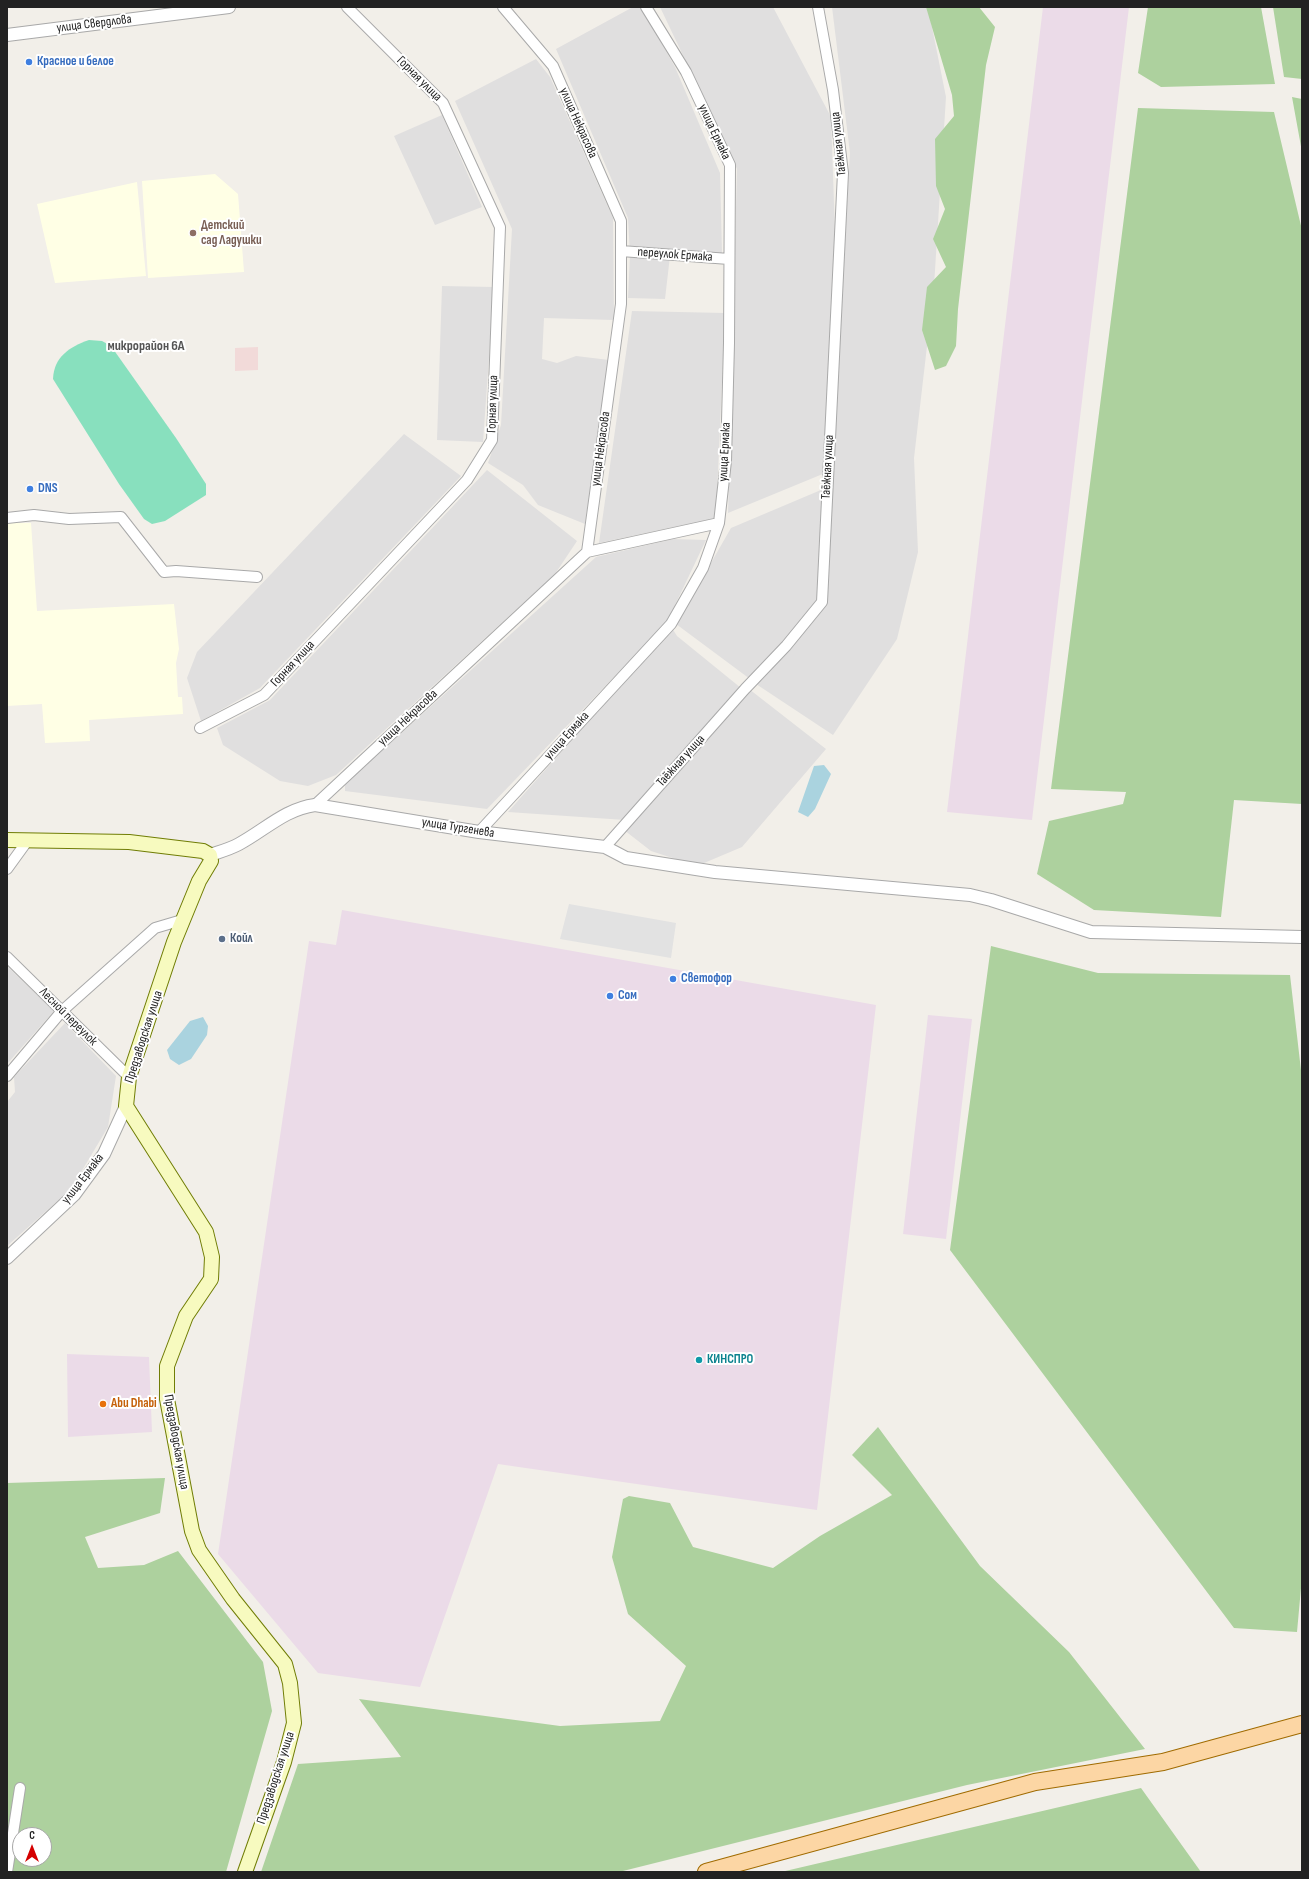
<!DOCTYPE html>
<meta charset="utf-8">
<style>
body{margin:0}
#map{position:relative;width:1309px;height:1879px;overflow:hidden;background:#f2efe9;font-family:"Sofia Sans Condensed",sans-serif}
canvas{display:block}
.frame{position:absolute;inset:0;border:8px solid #222;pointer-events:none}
.north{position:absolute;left:12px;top:1827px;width:40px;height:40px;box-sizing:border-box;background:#fff;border:1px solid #a7a7a7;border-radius:50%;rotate:0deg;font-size:11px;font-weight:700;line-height:16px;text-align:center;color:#222}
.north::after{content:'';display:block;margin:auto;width:14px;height:18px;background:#d40000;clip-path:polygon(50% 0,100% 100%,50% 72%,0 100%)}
</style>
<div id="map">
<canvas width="1309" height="1879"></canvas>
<div class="frame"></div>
<div class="north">С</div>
</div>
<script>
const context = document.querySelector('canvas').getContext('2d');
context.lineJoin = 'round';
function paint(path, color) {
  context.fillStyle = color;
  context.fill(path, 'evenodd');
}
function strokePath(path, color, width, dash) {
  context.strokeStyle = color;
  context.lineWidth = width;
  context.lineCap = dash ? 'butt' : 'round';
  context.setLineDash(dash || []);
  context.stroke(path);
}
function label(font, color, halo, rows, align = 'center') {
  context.font = font + ' "Sofia Sans Condensed",sans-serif';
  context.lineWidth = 4;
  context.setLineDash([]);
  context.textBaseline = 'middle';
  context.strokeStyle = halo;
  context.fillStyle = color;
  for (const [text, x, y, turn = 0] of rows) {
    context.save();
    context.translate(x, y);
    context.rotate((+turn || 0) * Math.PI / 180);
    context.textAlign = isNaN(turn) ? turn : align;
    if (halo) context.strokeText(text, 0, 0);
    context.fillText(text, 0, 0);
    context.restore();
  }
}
const residential = new Path2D(`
 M633 7H641L675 67 720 173 722 253 670 256 665 299 628 298 630 255 628 218 556 49Z
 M660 7H773L831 117 836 261 831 468 850 153 832 7H928L946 97 934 286 914 458 918 552 897 639 833 735 753 682 822 605 830 471 728 513 737 169Z
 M536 59 550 77 613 218 614 320 544 318 542 359 557 363 576 356 609 360 585 524 538 505 523 485 488 463 501 425 512 229 455 101Z
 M442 115 482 207 435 225 394 136Z
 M442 286 494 287 483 442 437 440Z
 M632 311 725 313 716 518 599 543Z
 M404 434 461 476 260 688 201 721 187 678 197 652Z
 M487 470 577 541 555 574 336 775 308 786 280 781 223 745 217 728 270 700Z
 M828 487 820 600 750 679 676 624 731 528Z
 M673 539 706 540 667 622 487 809 345 791V784L596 557Z
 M672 628 677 636 741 688 625 820 508 812 661 639Z
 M749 689 826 749 742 847 697 866 651 851 624 830Z
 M7 966 54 1011 7 1064Z
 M65 1023 116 1076 108 1127 71 1189 7 1246V1102L15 1092 14 1077Z`);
const commercial = new Path2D(`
 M258 347V370L235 371V348Z`);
const industrial = new Path2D(`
 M1043 7H1129L1032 820 947 812Z
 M342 910 876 1005 817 1510 498 1464 420 1687 318 1673 218 1554 309 941 336 945Z
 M928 1015 972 1019 946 1239 903 1234Z
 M67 1354 149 1357 152 1432 68 1437Z`);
const education = new Path2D(`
 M215 174 238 194 244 272 148 278 142 181Z
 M137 182 146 276 55 283 37 204Z
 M7 523H31L37 611 174 604 179 649 176 663 178 697H182L183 714 89 720 90 741 45 743 42 704 7 706Z`);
const forest = new Path2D(`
 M926 7H979L995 27 986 65 958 309 956 346 946 366 935 370 922 330 927 287 946 267 933 239 945 209 936 186 935 139 954 116 952 95Z
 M1148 7H1261L1275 84 1161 87 1138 73Z
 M1273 7H1302V79L1284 77Z
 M1292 97 1302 99V152Z
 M1138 108 1274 112 1302 230V804L1234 800 1221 917 1094 910 1037 874 1049 821 1123 804 1126 792 1051 789Z
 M991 946 1098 973 1290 975 1302 1079V1577L1297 1632 1234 1628 950 1250Z
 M878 1427 980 1566 1069 1652 1145 1749 967 1785 619 1872H261L298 1764 401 1757 359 1699 560 1726 660 1721 686 1666 628 1614 612 1557 623 1499 629 1496 670 1503 693 1547 773 1568 820 1536 892 1495 852 1455Z
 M165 1478 160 1513 85 1537 98 1568 144 1565 178 1551 263 1662 272 1711 226 1872H7V1483ZM20 1835H44V1859H20Z
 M1141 1788 1201 1872H781Z`);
const pitch = new Path2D(`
 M89 340 102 341 111 346 176 438 206 484V495L165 521 152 524 144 519 119 484 53 379C54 357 69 347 89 340Z`);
const parking = new Path2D(`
 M569 904 676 923 671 958 560 939Z`);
const water = new Path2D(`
 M824 765 831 774 815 809 808 817 798 812 814 766Z
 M203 1017 208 1026 207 1035 191 1059 179 1065 170 1059 167 1050 190 1021Z`);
const minor = new Path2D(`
 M621 251 729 259
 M7 518 34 515 69 519 121 517 164 572 176 571 257 577
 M587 552 719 523
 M200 728 264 695 467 480 492 440 500 227 443 103 347 7
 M315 805 587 552 621 304V221L553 66 503 7
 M479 832 671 624 703 568 719 523 726 461 729 343 730 165 686 72 646 7
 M605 847 745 689 786 646 822 602 843 173 833 90 818 7
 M7 869 28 840
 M7 957 129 1077
 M7 1076 62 1011 155 928 182 920
 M7 1872 20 1788`);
const tertiary = new Path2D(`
 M7 35 229 7
 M210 855C219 852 230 849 239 844 265 830 285 809 315 805L479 832 605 847 626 858 715 872 970 895 991 900 1091 932 1302 937
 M7 1258 74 1195 104 1154 126 1106`);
const secondary = new Path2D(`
 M7 840 129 842 203 851 210 855 211 861 199 881 174 942 129 1077 126 1106 206 1232 212 1257 211 1279 186 1316 167 1366V1399L192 1531 199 1550 233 1599 285 1664 290 1683 294 1723 284 1762 245 1872`);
const primary = new Path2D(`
 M706 1872 1035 1782 1163 1762 1302 1724`);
const markers = [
 [29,62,4,"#3f7fe0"],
 [193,233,4,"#8d6e63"],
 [30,489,4,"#3f7fe0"],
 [222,939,4,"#5c6f8a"],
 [673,979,4,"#3f7fe0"],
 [610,996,4,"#3f7fe0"],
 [699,1360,4,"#0f9aa8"],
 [103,1404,4,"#e8710a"]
];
const streetNames = [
 ["улица Свердлова",94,24,-7],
 ["Горная улица",419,79,45],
 ["улица Некрасова",578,123,66],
 ["улица Ермака",714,132,65],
 ["Таёжная улица",839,144,-96],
 ["переулок Ермака",675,255,4],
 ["Горная улица",493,404,-88],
 ["улица Некрасова",601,449,-82],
 ["улица Ермака",725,452,-87],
 ["Таёжная улица",828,467,-87],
 ["Горная улица",293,664,-47],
 ["улица Некрасова",408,718,-43],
 ["улица Ермака",567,736,-48],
 ["Таёжная улица",681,761,-48],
 ["улица Тургенева",458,828,9],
 ["Лесной переулок",68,1017,45],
 ["Предзаводская улица",144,1037,-72],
 ["улица Ермака",83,1179,-52],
 ["Предзаводская улица",176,1442,80],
 ["Предзаводская улица",276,1778,-72]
];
const shopNames = [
 ["Красное и белое",37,62],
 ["DNS",38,489],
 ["Светофор",681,979],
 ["Сом",618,996]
];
const educationNames = [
 ["Детский",201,226],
 ["сад Ладушки",201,241]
];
const serviceNames = [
 ["Койл",230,939]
];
const cultureNames = [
 ["КИНСПРО",707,1360]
];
const foodNames = [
 ["Abu Dhabi",111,1404]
];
const neighbourhoodNames = [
 ["микрорайон 6А",146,346]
];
paint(residential, '#e0dfdf');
paint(commercial, '#f2dad9');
paint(industrial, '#ebdbe8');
paint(education, '#ffffe5');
paint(forest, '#add19e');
paint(pitch, '#88e0be');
paint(parking, '#e2e2e2');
paint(water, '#aad3df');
strokePath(minor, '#a9a9a9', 12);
strokePath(tertiary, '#a9a9a9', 14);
strokePath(secondary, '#707d05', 16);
strokePath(primary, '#a06b00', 18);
strokePath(minor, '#fff', 10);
strokePath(tertiary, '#fff', 12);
strokePath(secondary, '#f7fabf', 14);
strokePath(primary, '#fcd6a4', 16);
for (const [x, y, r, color] of markers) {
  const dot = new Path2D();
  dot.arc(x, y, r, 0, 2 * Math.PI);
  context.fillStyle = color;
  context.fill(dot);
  strokePath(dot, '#fff', 1.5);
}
label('13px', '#222', '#fff', streetNames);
label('bold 13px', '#366cbe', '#fff', shopNames, 'left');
label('bold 13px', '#785e54', '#fff', educationNames, 'left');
label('bold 13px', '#4e5e75', '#fff', serviceNames, 'left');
label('bold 13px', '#0d838f', '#fff', cultureNames, 'left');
label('bold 13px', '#c56008', '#fff', foodNames, 'left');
label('bold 14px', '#555', '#fff', neighbourhoodNames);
</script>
